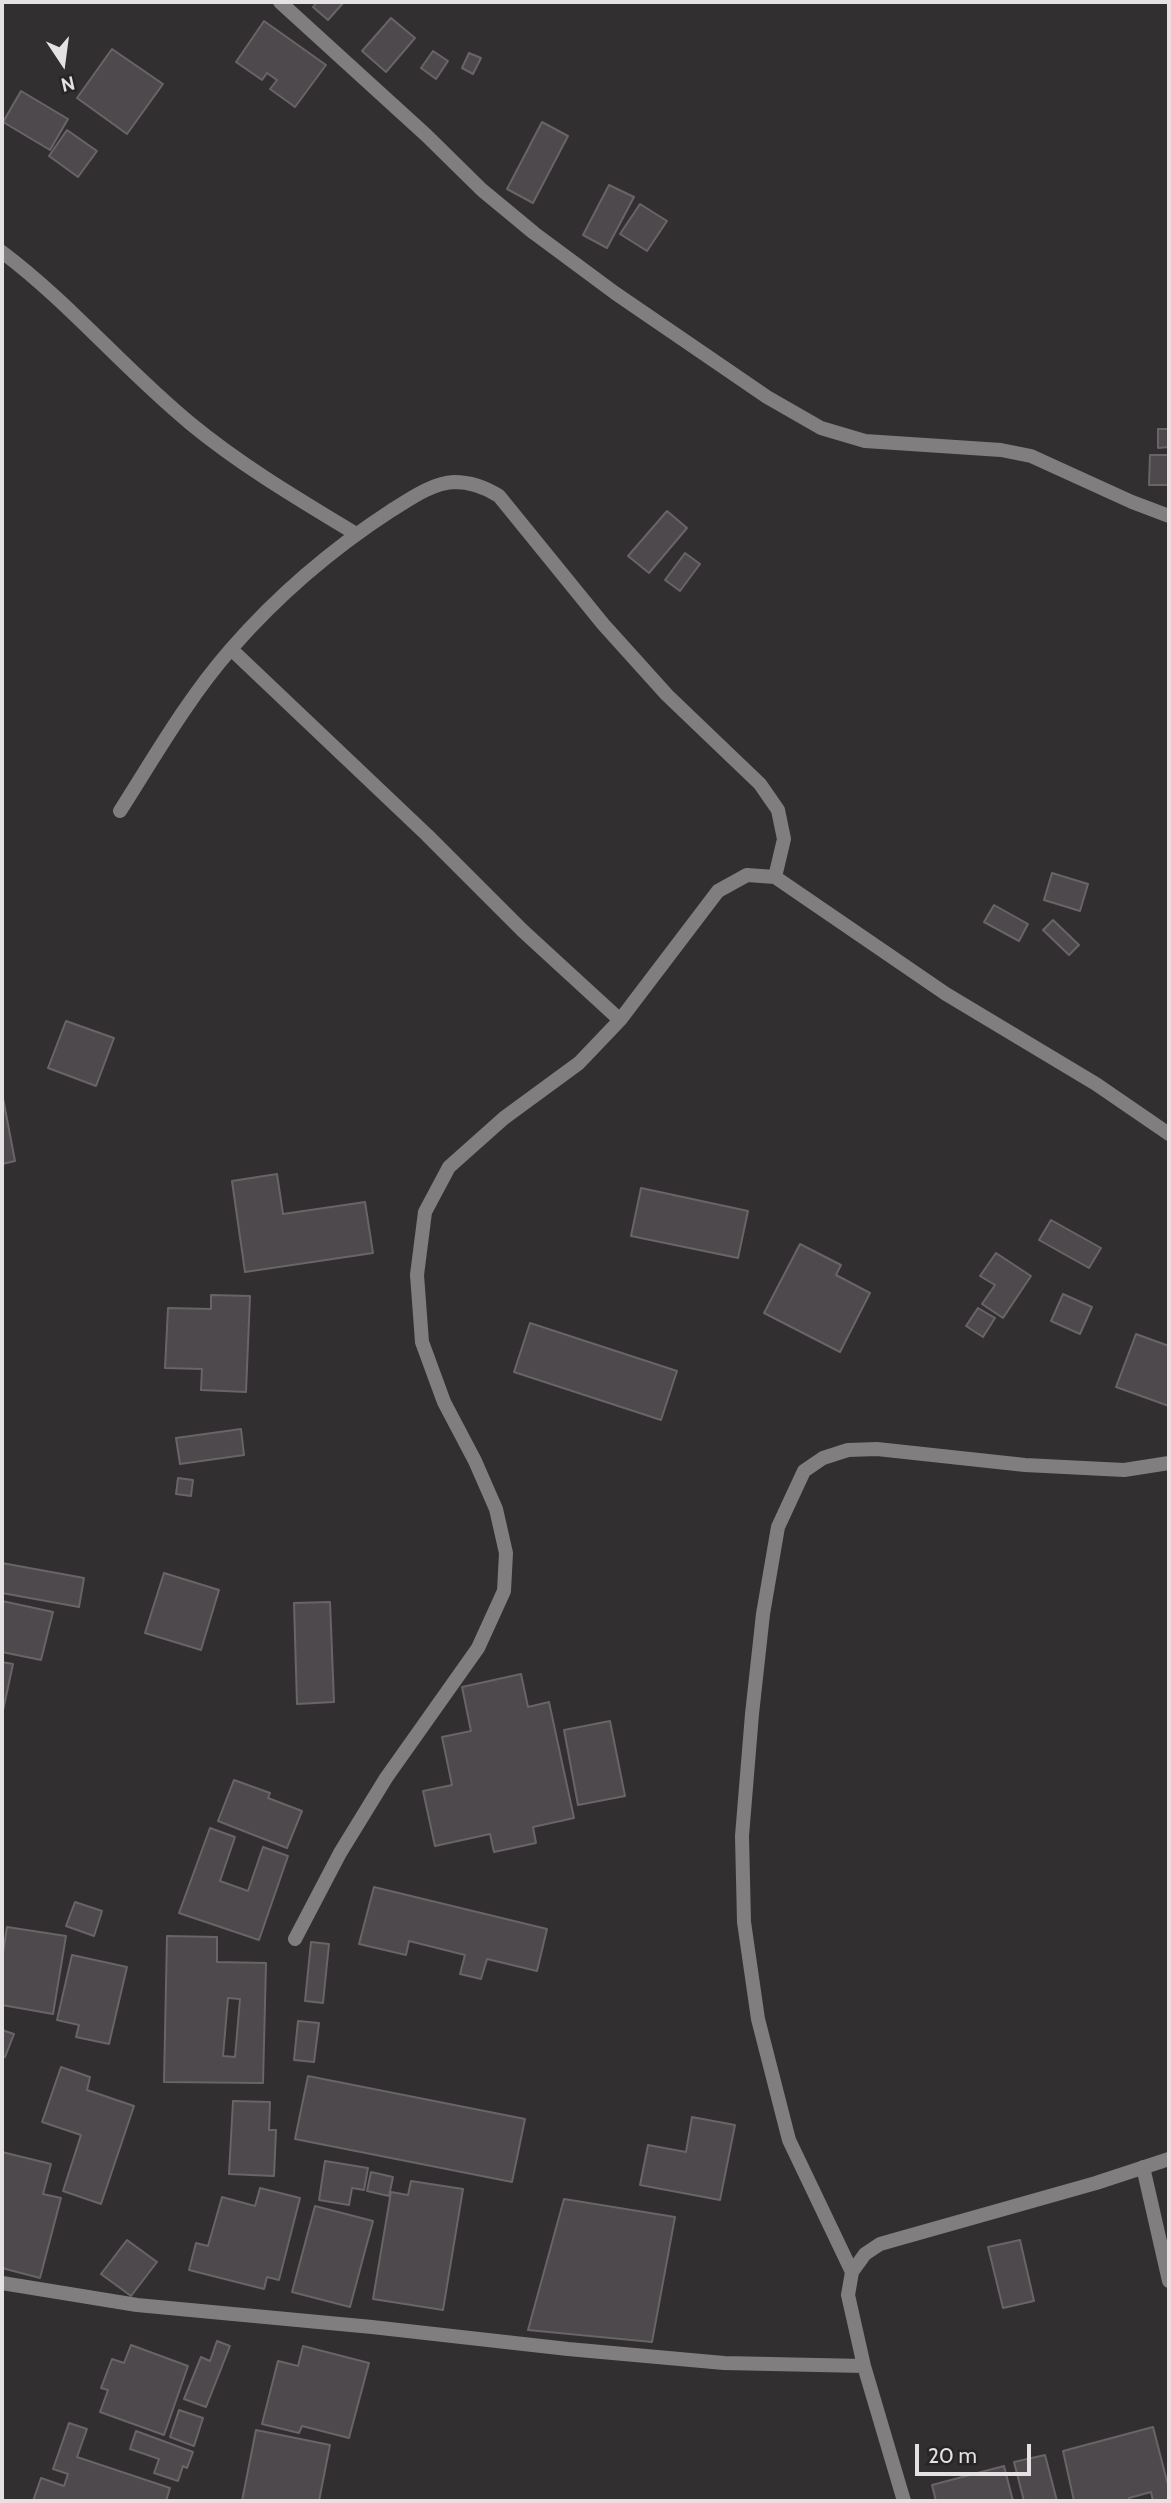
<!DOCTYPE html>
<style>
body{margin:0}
#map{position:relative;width:1171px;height:2503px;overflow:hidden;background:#322f31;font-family:Cabin,sans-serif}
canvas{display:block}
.frame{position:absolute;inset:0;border:4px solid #e4e2e3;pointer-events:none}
.north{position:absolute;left:28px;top:28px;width:70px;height:70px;-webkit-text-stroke:5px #282527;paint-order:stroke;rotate:167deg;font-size:19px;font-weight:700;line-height:28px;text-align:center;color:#e4e2e3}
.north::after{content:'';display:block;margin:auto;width:24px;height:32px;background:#e4e2e3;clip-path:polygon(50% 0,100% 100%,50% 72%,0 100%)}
.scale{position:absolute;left:915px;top:2444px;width:116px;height:32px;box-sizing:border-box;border:4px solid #e4e2e3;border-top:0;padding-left:9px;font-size:21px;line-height:24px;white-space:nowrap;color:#e4e2e3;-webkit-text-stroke:5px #282527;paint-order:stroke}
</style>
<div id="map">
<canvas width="1171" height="2503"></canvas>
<div class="frame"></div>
<div class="north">N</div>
<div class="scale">20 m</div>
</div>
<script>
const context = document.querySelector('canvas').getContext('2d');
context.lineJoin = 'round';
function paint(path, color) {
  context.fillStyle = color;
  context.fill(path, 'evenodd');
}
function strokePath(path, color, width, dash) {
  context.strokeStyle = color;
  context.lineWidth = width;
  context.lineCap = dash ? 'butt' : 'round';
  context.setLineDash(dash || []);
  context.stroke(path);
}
const building = new Path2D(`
 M317 2H344L328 20 313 7Z
 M391 18 415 38 386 72 362 51Z
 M264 21 326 65 295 107 270 89 277 80 267 73 262 80 236 62Z
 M112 49 163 84 127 134 77 98Z
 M433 51 448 61 436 79 421 68Z
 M469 53 481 58 473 74 462 68Z
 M21 91 68 119 50 150 3 122Z
 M542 122 568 136 533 203 507 189Z
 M67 130 97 151 78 177 49 156Z
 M609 185 634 197 607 248 583 235Z
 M640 204 667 221 647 251 620 234Z
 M1158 429H1169V447L1158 448Z
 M1150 455H1169V485H1149Z
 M667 511 687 528 649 573 628 556Z
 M685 553 700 564 680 591 665 580Z
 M1052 873 1088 884 1080 911 1044 900Z
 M994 905 1028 924 1019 941 984 922Z
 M1053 920 1079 945 1069 955 1043 930Z
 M66 1021 114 1038 96 1086 48 1068Z
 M2 1093 15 1161 2 1164Z
 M277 1174 283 1214 365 1202 373 1253 245 1272 232 1181Z
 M641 1188 748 1211 738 1258 631 1236Z
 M1051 1220 1101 1248 1089 1268 1039 1240Z
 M800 1244 841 1265 836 1275 870 1293 840 1352 764 1313Z
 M996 1253 1031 1276 1003 1318 982 1304 995 1285 980 1276Z
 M1063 1294 1092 1307 1080 1334 1051 1321Z
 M211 1295 250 1296 246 1392 201 1390 202 1369 165 1368 168 1308 211 1309Z
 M978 1308 995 1318 983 1337 966 1326Z
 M530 1323 677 1371 661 1420 514 1372Z
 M1136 1334 1169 1346V1406L1116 1387Z
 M241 1429 244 1455 180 1464 176 1438Z
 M178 1478 193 1480 191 1496 176 1494Z
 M2 1563 84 1578 79 1607 2 1593Z
 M164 1573 219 1590 201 1650 145 1633Z
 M2 1601 53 1612 41 1660 2 1652Z
 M330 1602 334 1702 297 1704 294 1603Z
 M2 1662 13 1664 2 1715Z
 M521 1674 528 1707 549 1702 574 1818 533 1827 536 1843 494 1852 490 1834 435 1846 423 1791 452 1785 442 1737 471 1731 462 1687Z
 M610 1721 625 1796 578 1805 564 1730Z
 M234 1780 270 1793 268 1798 302 1811 287 1848 218 1821Z
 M210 1828 235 1837 220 1881 248 1891 263 1847 288 1856 259 1940 179 1913Z
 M374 1887 547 1929 537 1971 487 1959 481 1979 460 1974 465 1955 409 1941 406 1955 359 1944Z
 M75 1902 102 1911 94 1936 66 1926Z
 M7 1927 66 1936 53 2014 2 2005V1959Z
 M167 1936 217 1937V1962L266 1963 263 2083 164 2082ZM228 1998 240 1999 235 2057 223 2056Z
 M311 1942 329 1944 323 2003 305 2001Z
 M72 1955 127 1967 109 2044 76 2037 79 2025 57 2020Z
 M298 2021 319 2023 314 2062 294 2060Z
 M2 2030 14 2034 5 2057 2 2056Z
 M61 2067 90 2077 87 2090 134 2106 101 2204 63 2191 81 2135 42 2122Z
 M308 2076 525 2119 512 2182 295 2139Z
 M233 2101 270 2102 269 2130H276L274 2176 229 2174Z
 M692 2117 735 2125 720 2200 640 2185 648 2145 686 2152Z
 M2 2152 51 2164 43 2194 61 2198 40 2278 2 2268Z
 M325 2161 368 2168 364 2190 352 2188 349 2205 319 2200Z
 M371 2172 393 2177 389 2196 367 2191Z
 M411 2181 463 2189 443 2310 373 2299 391 2192 408 2195Z
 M260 2188 300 2198 279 2280 267 2277 264 2289 189 2270 196 2243 208 2246 222 2197 255 2206Z
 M564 2199 675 2217 652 2342 528 2330Z
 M315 2206 373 2221 350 2307 292 2292Z
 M127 2240 157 2262 131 2296 101 2274Z
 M1020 2240 1034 2301 1003 2308 988 2247Z
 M217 2341 230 2346 206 2407 184 2399 201 2357 210 2361Z
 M131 2345 188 2366 164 2435 100 2412 108 2390 101 2388 112 2359 124 2363Z
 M303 2346 369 2363 349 2438 302 2426 299 2433 262 2424 278 2361 298 2366Z
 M179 2410 203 2418 194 2446 170 2437Z
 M69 2423 87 2429 77 2457 170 2488 166 2501H33L41 2478 64 2486 68 2474 53 2469Z
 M1153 2427 1169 2489V2500L1153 2501 1151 2492 1129 2498V2501H1074L1063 2451Z
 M256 2430 330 2445 319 2501H242Z
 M136 2431 193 2452 187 2468 183 2466 178 2481 154 2473 159 2459 130 2449Z
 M1045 2455 1057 2501H1024L1014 2462Z
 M1004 2466 1013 2501H936L932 2485Z`);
const street = new Path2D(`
 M280 2 426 135 482 190 534 233 615 293 767 397 821 428 865 441 1001 450 1031 456 1132 502 1169 516
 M2 252C70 303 125 370 191 424 242 466 300 500 356 534
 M231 649 427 835 523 931 620 1020
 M120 811C155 756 188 698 231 649 278 595 332 549 392 510 410 499 432 483 454 482 472 482 485 487 499 496L603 624 667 695 760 784 778 810 784 839 775 877
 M295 1939 340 1853 386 1778 478 1648 504 1591 506 1553 496 1509 475 1461 444 1402 422 1342 417 1275 425 1212 449 1167 504 1118 579 1063 620 1020 718 891 747 875 775 877 946 994 1096 1084 1169 1134
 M1143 2167 1169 2281
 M852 2272 789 2140 758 2019 744 1922 742 1836 752 1714 763 1614 778 1527 804 1471 823 1458 848 1450 877 1449 1025 1465 1124 1470 1169 1463
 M2 2283 137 2305 372 2327 568 2349 724 2363 864 2366
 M904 2501 864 2366 848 2295 852 2272 865 2254 880 2244 1096 2183 1169 2159`);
paint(building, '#4d494c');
strokePath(building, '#686467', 2);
strokePath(street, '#807e7f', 14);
</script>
